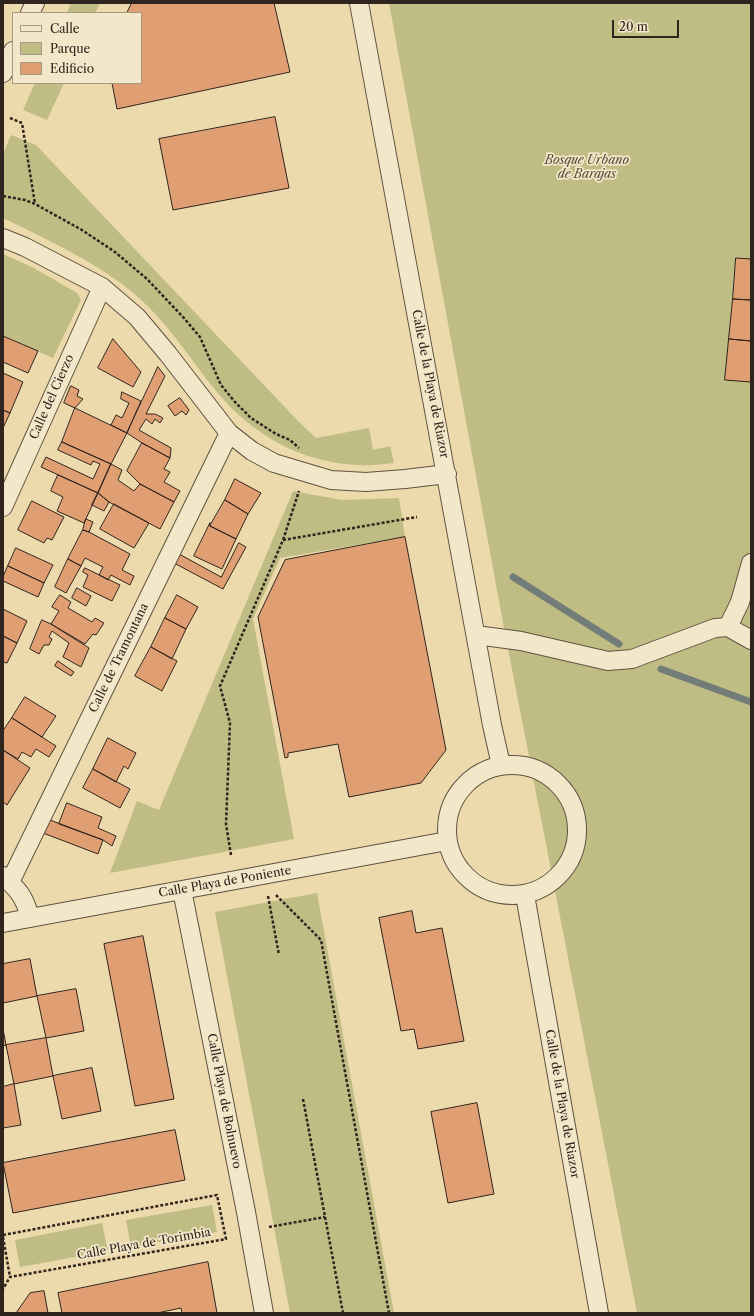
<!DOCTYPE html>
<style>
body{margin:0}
#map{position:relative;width:754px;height:1316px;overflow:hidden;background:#ecdaac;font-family:"Libre Caslon Text",serif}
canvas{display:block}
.frame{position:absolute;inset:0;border:4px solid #30241e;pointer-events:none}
.legend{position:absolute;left:12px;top:12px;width:130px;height:72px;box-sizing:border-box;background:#f3e7c9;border:1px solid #a59985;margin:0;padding:5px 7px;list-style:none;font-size:12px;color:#30241e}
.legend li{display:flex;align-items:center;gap:8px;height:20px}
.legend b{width:20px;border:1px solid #a59985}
.scale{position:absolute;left:612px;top:20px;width:67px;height:18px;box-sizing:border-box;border:2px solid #30241e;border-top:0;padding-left:5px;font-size:12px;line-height:14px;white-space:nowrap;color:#30241e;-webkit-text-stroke:3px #f3e7c9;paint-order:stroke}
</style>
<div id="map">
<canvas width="754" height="1316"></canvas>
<div class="frame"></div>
<ul class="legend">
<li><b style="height:5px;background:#f3e7c9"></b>Calle</li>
<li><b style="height:11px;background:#bfbd84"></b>Parque</li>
<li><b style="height:11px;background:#e09f72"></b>Edificio</li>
</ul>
<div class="scale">20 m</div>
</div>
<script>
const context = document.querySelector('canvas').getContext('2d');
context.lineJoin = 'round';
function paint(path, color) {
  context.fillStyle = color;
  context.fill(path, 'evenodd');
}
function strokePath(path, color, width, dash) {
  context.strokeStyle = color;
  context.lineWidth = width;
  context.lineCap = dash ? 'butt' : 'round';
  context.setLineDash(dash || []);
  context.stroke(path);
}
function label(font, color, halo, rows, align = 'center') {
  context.font = font + ' "Libre Caslon Text",serif';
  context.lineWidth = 3.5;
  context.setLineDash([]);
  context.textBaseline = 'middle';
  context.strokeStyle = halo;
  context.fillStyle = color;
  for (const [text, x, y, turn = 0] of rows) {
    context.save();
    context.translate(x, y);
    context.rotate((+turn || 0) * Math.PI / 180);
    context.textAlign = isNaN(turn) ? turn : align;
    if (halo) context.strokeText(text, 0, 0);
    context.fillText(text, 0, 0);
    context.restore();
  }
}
const green = new Path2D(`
 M71 3H100L95 13H67Z
 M389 3H751V1313H637L504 628Z
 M35 83H64L47 120 23 110Z
 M11 135 36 145 299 422 316 438 369 428 373 450 390 446 394 463C382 464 370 466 358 465 305 463 258 438 223 399 194 366 172 327 138 297 99 263 50 241 3 218V154Z
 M3 254 32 267 77 293 81 300 53 358 3 336Z
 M293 491 342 500 399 498 405 537 280 558 253 619 294 839 110 873 137 801 159 810Z
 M317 893 394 1313H290L215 912Z
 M212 1205 217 1232 131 1247 126 1220Z
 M102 1223 108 1251 20 1267 15 1240Z`);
const stream = new Path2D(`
 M513 577 619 644
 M661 669 751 702`);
const building = new Path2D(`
 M132 3H274L290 72 117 109 112 83H141V13H127Z
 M275 117 289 188 173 210 159 139Z
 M736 258 751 259V300L733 299Z
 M733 299 751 300V341L729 339Z
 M3 336 38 351 28 373 3 362Z
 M113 339 141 372 133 387 98 368Z
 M729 339 751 341V382L725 380Z
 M158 367 165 376 146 414H155L163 418 160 423 155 419 152 424 146 419 139 430 171 448 170 458 142 443 127 433Z
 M3 373 23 382 10 413 3 410Z
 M71 386 79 390 77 396 83 399 75 408 64 403Z
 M122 392 141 401 127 433 111 425 116 415 122 418 129 403 121 399Z
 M180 398 189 410 186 415 182 411 175 416 168 406Z
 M75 408 127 433 111 464 62 442Z
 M3 410 10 413 3 428Z
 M62 442 111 464 98 493 41 467 46 457 93 479 100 464 93 461 91 465 58 450Z
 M142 443 170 458 164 469 170 472 164 482 180 491 174 502 140 484 127 471Z
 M111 464 122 470 118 480 134 491 140 484 174 502 160 529 109 502 98 493Z
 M58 475 98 493 84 523 57 511 63 497 51 491Z
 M235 479 261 493 248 514 225 500Z
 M98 493 109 502 104 511 92 505Z
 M225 500 248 514 236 539 210 526Z
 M32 501 64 517 52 540 47 538 44 543 18 530Z
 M114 504 149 523 134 548 100 529Z
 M86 519 93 522 89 532 83 530Z
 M210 523V526L236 539 222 569 194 556Z
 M83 530 89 532 130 554 122 570 134 576 130 585 111 575 108 580 99 575 103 567 85 558 81 566 68 559Z
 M405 537 446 750 421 783 349 797 338 744 288 753V757L285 758 258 617 285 560Z
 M239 543 246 547 223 589 174 563 179 554 221 577Z
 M16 548 53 565 44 583 8 566Z
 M68 559 81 566 66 593 55 587Z
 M8 566 44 583 38 597 3 581V577Z
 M85 568 120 585 112 601 83 587 88 575 83 572Z
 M77 588 91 596 86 606 72 598Z
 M60 595 71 602 68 608 92 622 95 618 104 623 96 635 93 634 85 644 51 624 59 611 52 607Z
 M177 595 198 607 186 629 165 618Z
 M3 609 27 621 17 643 3 636Z
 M165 618 186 629 172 659 151 647Z
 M42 620 51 624 89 648 81 667 63 657 69 643 52 631 49 637 52 639 49 645H44L39 654 30 649Z
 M3 636 17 643 7 663 3 662Z
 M151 647 177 661 162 691 135 676Z
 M58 661 74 672 71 676 55 666Z
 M25 697 56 716 42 737 12 718Z
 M12 718 56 746 49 757 36 749 31 757 22 752 18 759 3 750V731Z
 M108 738 136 753 128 769 124 766 116 782 93 769Z
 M3 750 30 768 7 805 3 802Z
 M93 769 130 789 120 808 83 788Z
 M67 803 102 817 98 828 116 836 112 846 103 840 59 824Z
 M50 820 103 840 98 854 43 833Z
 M412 911 416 933 442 928 464 1041 418 1049 414 1029 401 1031 379 918Z
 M143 936 174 1099 135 1106 104 944Z
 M30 959 37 996 3 1003V964Z
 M76 989 84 1031 46 1038 37 996Z
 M3 1029 6 1045 3 1046Z
 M46 1038 53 1076 14 1084 6 1045Z
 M92 1068 101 1111 62 1119 53 1076Z
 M14 1084 21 1125 3 1128V1087Z
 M477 1103 494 1194 448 1203 431 1112Z
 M175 1130 185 1180 13 1213 3 1163Z
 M208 1262 217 1313H182L181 1308 157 1313H62L58 1293Z
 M44 1291 48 1313H16L30 1293Z`);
const path = new Path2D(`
 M10 118 22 123 35 204
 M3 196 25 200 35 204 82 230 115 252 147 279 183 317 200 337 221 385 235 402 251 418 276 434 290 440 299 448
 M283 540 417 517
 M231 855 226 824 230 723 220 686 283 540 299 491
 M276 895 321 940 389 1313
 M268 896 279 955
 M303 1099 343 1313
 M269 1227 325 1217
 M3 1235 217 1195 226 1239 10 1277 3 1289
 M3 1237 10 1277`);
const street = new Path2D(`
 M359 3 492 725 501 765
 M30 13 35 3
 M3 73 13 51
 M3 238 25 247 102 287 137 317 168 354 229 433 252 451 274 463 331 480 366 482 405 479 447 474
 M3 507 102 287
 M751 563 740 602 728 627 751 640
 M476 635 521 641 608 661 632 659 715 628 728 627
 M447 830a65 65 0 1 1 130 0a65 65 0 1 1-130 0Z
 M3 876C19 890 25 898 30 918
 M10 882 229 433
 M182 890 246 1212 264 1313
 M525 895 599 1313
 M3 923 447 841`);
const parkNames = [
 ["Bosque Urbano",587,161],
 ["de Barajas",587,175]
];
const streetNames = [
 ["Calle de la Playa de Riazor",430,384,79],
 ["Calle del Cierzo",52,397,-66],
 ["Calle de Tramontana",119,658,-64],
 ["Calle Playa de Poniente",225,882,-10],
 ["Calle Playa de Bolnuevo",224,1101,79],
 ["Calle de la Playa de Riazor",562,1104,80],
 ["Calle Playa de Torimbia",144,1244,-10]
];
paint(green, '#bfbd84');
strokePath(stream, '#727d79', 7);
paint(building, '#e09f72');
strokePath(building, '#30241e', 1);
strokePath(street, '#5f5242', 20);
strokePath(path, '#30241e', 2.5, [3, 2]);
strokePath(street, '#f3e7c9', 18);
label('italic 12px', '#544a38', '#f3e7c9', parkNames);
label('12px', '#30241e', '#f3e7c9', streetNames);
</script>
